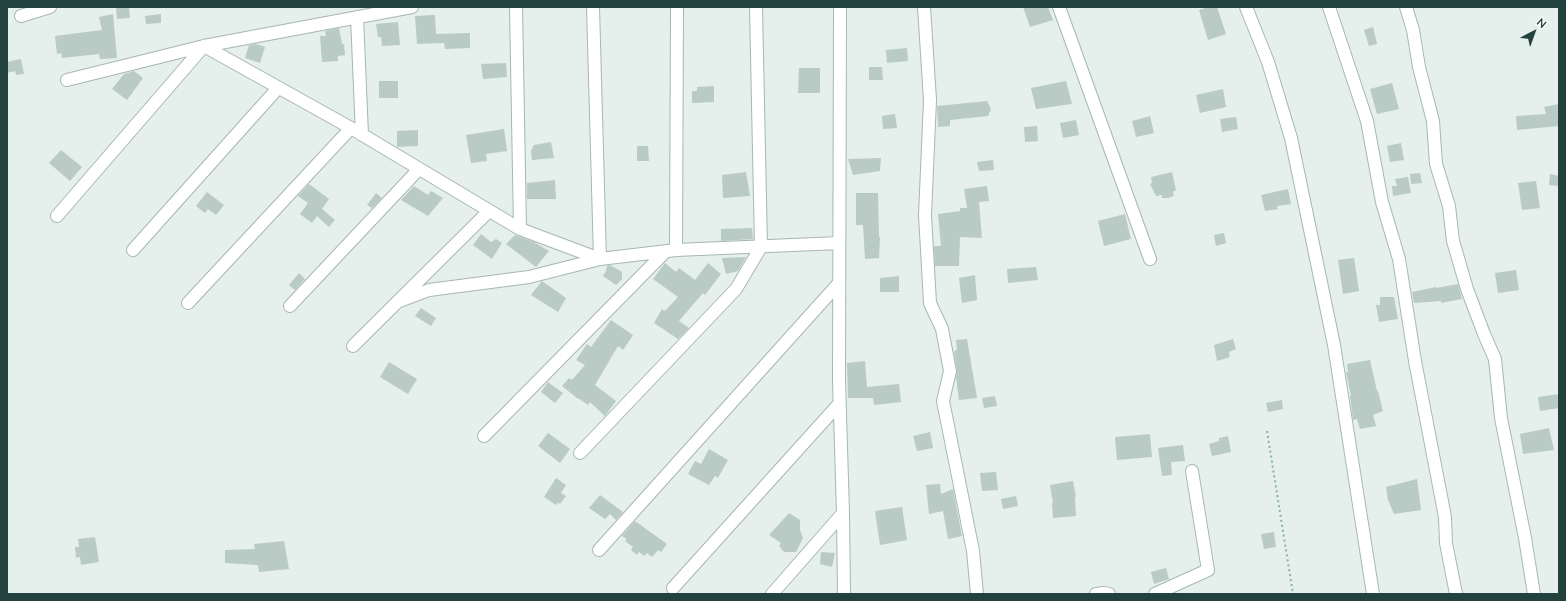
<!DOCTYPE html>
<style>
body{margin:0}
#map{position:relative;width:1566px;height:601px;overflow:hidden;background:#e5efec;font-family:Mulish,sans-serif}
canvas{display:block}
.frame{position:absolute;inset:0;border:8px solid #23413d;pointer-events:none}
.north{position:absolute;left:1514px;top:12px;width:40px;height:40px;-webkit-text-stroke:3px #f6fbf9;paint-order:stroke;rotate:41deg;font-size:11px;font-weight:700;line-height:16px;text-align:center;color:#23413d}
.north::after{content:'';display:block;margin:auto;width:14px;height:18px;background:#23413d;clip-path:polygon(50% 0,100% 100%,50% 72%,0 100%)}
</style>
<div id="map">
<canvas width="1566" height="601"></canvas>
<div class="frame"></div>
<div class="north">N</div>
</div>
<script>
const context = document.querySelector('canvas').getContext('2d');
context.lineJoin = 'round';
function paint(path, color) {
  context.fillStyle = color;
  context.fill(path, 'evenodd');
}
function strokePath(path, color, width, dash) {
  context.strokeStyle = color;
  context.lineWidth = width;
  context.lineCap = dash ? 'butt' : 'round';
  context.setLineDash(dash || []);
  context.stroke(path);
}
const building = new Path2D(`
 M116 7H129L130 18 117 19Z
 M1023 7H1048L1053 20 1030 27Z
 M1209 7H1217L1226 34 1208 40 1199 10Z
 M113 14 117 58 100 59 99 54 62 58 61 53 57 54 55 36 102 30 99 17Z
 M161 14V23L146 24 145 16Z
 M435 15 436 34 470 33V48L445 49 444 43 417 44 415 16Z
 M398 22 400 45 382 46 381 37H378L376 24Z
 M1373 27 1377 44 1369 46 1364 30Z
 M339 28 342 44H344L345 55 338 56V61L322 62 320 36H326L325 31Z
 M256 44 265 47 260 63 245 58 249 45Z
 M907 48 908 61 887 63 886 50Z
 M21 59 24 74 16 75 15 71 7 73V62Z
 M506 63 507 77 483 79 481 64Z
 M869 67H882L883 80H869Z
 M799 68H820V93H798Z
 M134 71 143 78 127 100 112 89 124 74Z
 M379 81H398V98H379Z
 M1066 81 1072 104 1036 109 1031 88Z
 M1392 83 1399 109 1377 114 1370 89Z
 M714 86V102L692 103V91H697V87Z
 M1223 89 1226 107 1200 113 1196 95Z
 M987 101 991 109 988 116 950 120V126L938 127 937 106Z
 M1559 104V126L1517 130 1516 116 1546 114 1544 107Z
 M895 114 897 128 883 129 882 116Z
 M1150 116 1154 133 1136 137 1132 121Z
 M1236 117 1238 129 1222 132 1220 119Z
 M1076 120 1079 135 1063 138 1060 123Z
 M1037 126 1038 141 1025 142 1024 127Z
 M504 129 507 151 486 154 487 161 471 163 466 135Z
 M418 130V146L397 147V131Z
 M551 142 554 158 532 160 531 151 534 145Z
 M1401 143 1404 160 1390 162 1387 146Z
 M637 146H648L649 161H637Z
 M61 150 82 167 70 181 49 163Z
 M881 158 880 171 853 175 848 159Z
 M993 160 994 170 979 171 977 162Z
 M746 172 750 196 723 198 722 175Z
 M1172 172 1176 190 1173 192 1174 196 1168 198H1162V195L1156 196 1150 184 1152 183 1151 177Z
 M1420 173 1422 183 1411 184 1410 174Z
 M1550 174 1559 176 1558 186 1549 185Z
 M1408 177 1411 193 1393 196 1392 186H1397L1395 179Z
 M555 180 556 199H527V183Z
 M1536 181 1540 208 1522 210 1518 183Z
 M309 184 329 199 322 209 335 220 329 227 317 216 312 223 300 214 308 203 298 196Z
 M414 186 428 195 431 191 443 198 428 216 401 200Z
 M987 186 989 201 979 202 982 238 960 237 959 266H935L934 246H941L938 214 960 211V208H967L964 189Z
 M1288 189 1291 204 1277 206 1278 209 1265 211 1261 195Z
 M207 192 224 205 216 215 208 209 205 213 196 206Z
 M376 193 382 198 372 208 367 205Z
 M856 193H878L879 237H880L879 258 865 259 863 225H856Z
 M1125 214 1131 239 1104 246 1098 221Z
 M752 228 753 239 721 241V229Z
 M1224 233 1226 243 1216 246 1214 235Z
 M481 234 491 242 496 239 502 243 492 259 473 245Z
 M515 235 534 242 549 251 536 267 506 244Z
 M746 257 738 271 726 274 722 258Z
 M1354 258 1359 291 1343 294 1338 260Z
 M665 263 676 272 679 268 695 280 708 263 721 274 705 295 703 293 679 321 689 328 678 339 654 323 662 309 665 311 678 297 653 279Z
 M610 265 622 272V279L616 285 603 276 606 271 607 266Z
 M1036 267 1038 280 1008 283 1007 269Z
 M1516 270 1519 290 1498 293 1495 273Z
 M299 273 305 279 295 290 289 285Z
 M975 275 977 300 962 303 959 278Z
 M899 276V292H880V278Z
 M542 281 566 298 558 312 531 295Z
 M1458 284 1462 299 1441 303V301L1414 303 1412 292 1436 287 1437 288Z
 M1380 297H1394L1398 319 1379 322 1376 305H1380Z
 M421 308 436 318 431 326 415 316Z
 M611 320 633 335 623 350 618 346 595 385 616 401 605 416 590 402 588 405 578 398V399L562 386 569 378 572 380 585 365 576 360 587 344 591 347Z
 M967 339 977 398 959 400 956 377 957 370 954 352 957 349 956 340Z
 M1233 339 1236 349 1229 352 1230 357 1217 361 1214 345Z
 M1370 360 1377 391H1378L1383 411 1373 415 1376 426 1360 429 1357 419 1353 420 1350 396H1351L1346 372H1348L1347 364Z
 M865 361 867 387 899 384 901 402 874 405 873 398H848L847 363Z
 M389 362 417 379 408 394 380 377Z
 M548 382 563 393 555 403 541 392Z
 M1559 394V408L1540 411 1538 397Z
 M995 396 997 406 984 408 982 398Z
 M1282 400 1283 409 1268 412 1266 403Z
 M1549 428 1554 450 1523 454 1520 434Z
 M930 432 933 448 917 451 913 436Z
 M548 433 570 449 560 463 538 446Z
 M1150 434 1152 457 1117 460 1115 437Z
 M1228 436 1231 452 1212 456 1209 444 1219 441V438Z
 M1183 445 1185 461 1171 462 1172 475 1162 476 1158 448Z
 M709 449 728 460 718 478 715 476 709 485 688 474 695 461 701 464Z
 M996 472 998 490 982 491 980 473Z
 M556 478 566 485 561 493 566 496 560 504 558 502 556 505 544 497Z
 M1417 479 1421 510 1394 514 1388 500 1386 487Z
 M1073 481 1076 497H1075L1076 516 1053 518 1052 503H1053L1050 485Z
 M940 484 941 494 953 489 962 536 948 539 943 511 929 514 926 485Z
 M600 495 623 512 616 520 610 514 605 519 589 508Z
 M1016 496 1018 506 1003 509 1001 499Z
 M902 507 907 540 880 545 875 511Z
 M789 513 800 520V530L803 538 796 552H784L779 546 781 543 769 535Z
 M635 521 667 544 661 552 658 550 652 557 647 553 644 556 639 552 637 555 631 550 633 547 625 541 627 539 622 536Z
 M1274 532 1276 547 1264 549 1261 534Z
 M95 537 99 562 81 565 80 557 76 558 75 547H79L78 539Z
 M284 541 289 569 259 572 258 565 225 563V550L255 549 254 544Z
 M821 552 835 553 832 567 820 564Z
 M1166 568 1169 579 1154 584 1151 572Z`);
const path = new Path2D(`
 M1267 431 1293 594`);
const minor = new Path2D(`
 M516 7 520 229
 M924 7 930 100 925 215 930 303 942 329 950 371 943 401 973 551 977 594
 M1059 7 1150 259
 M1246 7 1268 62 1291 138 1334 345 1373 594
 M1329 7 1367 121 1382 202 1399 259 1415 361 1445 517 1446 543 1456 594
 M1406 7 1413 30 1419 67 1433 121 1436 164 1449 206 1453 241 1467 289 1484 334 1495 359 1501 418 1525 538 1534 594
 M21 16 50 7
 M357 17 362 135
 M67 80 204 46 412 7
 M57 216 204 46 351 128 520 229 600 259 676 250 839 243
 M133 250 278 88
 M676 250 677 7
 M397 302 429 290 529 277 600 259 593 7
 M188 303 351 128
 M290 306 419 169
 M353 346 489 211
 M484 436 665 252
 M580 453 736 289 761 247 756 7
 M843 513 844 594
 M599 550 839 283
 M673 588 839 404
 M772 594 843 513 839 381 840 7
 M1096 594 1104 593 1109 594
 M1155 594 1208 570 1192 471`);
paint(building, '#bacac5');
strokePath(minor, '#a7b7b4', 14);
strokePath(path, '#85b3aa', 2, [2, 3]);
strokePath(minor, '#fff', 12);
</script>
